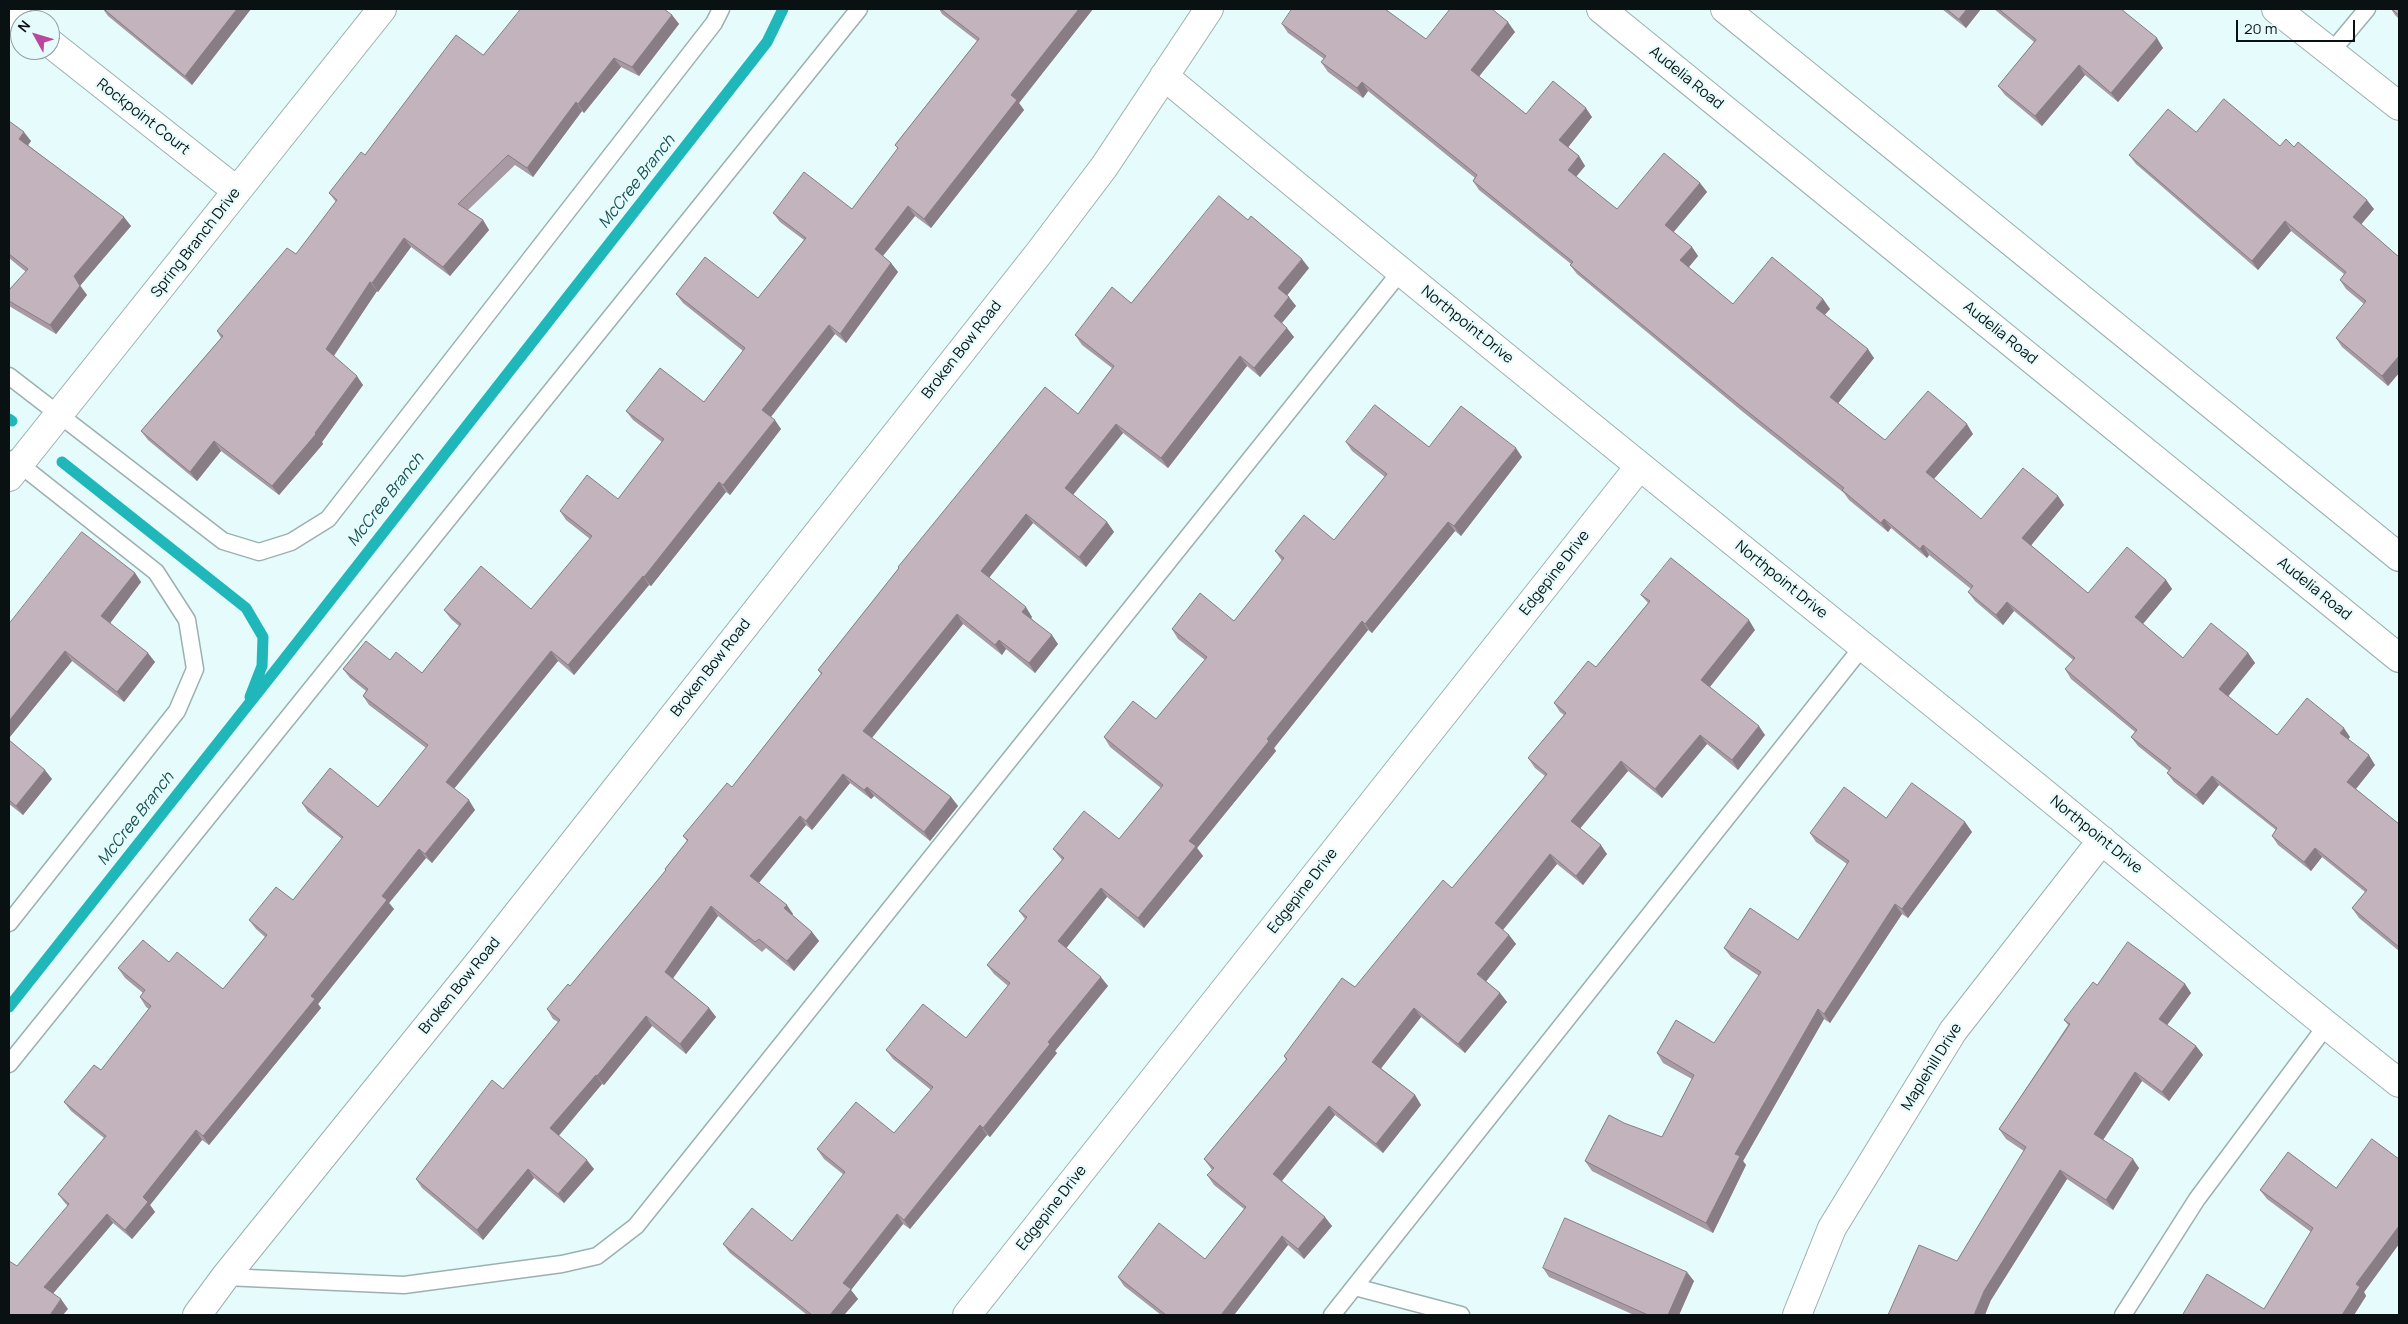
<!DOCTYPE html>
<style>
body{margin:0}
#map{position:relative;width:2408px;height:1324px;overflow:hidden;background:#e6fcfc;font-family:Manrope,sans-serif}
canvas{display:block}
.frame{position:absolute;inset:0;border:10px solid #0a1112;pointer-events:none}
.north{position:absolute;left:10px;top:10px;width:50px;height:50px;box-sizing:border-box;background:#e6fcfc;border:1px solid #8e9e9e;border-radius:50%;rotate:309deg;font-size:14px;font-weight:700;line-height:20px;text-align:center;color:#0a1112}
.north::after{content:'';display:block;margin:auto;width:18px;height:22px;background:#bb47a0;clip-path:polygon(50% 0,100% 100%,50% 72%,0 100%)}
.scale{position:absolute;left:2236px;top:20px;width:119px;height:22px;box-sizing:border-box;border:2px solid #0a1112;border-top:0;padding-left:6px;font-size:15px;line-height:18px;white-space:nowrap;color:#0a1112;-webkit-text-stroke:4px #e6fcfc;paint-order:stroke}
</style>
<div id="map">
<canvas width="2408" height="1324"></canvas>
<div class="frame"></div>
<div class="north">N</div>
<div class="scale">20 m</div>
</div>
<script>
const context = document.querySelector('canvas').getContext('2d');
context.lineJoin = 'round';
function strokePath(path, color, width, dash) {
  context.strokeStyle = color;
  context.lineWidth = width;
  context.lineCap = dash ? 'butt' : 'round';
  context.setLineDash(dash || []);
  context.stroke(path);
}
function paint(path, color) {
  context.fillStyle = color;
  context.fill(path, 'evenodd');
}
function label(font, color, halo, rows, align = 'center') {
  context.font = font + ' Manrope,sans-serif';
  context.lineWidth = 4.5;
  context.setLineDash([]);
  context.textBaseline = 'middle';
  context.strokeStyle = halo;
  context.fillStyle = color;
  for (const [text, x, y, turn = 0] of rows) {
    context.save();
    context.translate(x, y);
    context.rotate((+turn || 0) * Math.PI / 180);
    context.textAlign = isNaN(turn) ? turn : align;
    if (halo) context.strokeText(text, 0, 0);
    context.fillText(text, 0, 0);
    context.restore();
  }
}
const stream = new Path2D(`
 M9 419 12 421
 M62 462 246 608 263 637 262 666 250 697
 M9 1007 278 667 767 42 783 9`);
const service = new Path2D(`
 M2332 51 2367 9
 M9 376 223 541 259 552 291 542 328 519 714 23 721 9
 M9 923 177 711 195 669 187 620 156 572 13 459
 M9 1064 859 9
 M225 1277 404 1285 562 1264 597 1256 636 1226 1401 271
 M1355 1287 1461 1315
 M1332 1315 1863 646
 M2123 1315 2197 1199 2326 1026`);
const minor = new Path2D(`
 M2276 9 2399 106
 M9 11 20 20
 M50 43 237 191
 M1164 76C1439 305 1718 529 1996 754 2131 863 2263 976 2399 1083
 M9 477 382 9
 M197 1315 225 1277 481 960 1039 253 1104 167 1209 9
 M967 1315 1639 467
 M1797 1315 1832 1228 1953 1031 2102 840`);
const secondary = new Path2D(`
 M1601 9 2399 658
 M1725 9 2399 557`);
const wall = new Path2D(`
 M103 9H251L192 85 108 16Z
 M939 9H1093L1019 103 1024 110 931 228 915 216 883 256 891 263 898 272 846 343 835 334 771 417 781 429 730 495 726 492 651 586 649 585 574 675 558 661 454 789 475 810 432 863 426 858 389 903 394 909 318 1004 321 1008 209 1145 202 1140 150 1205 155 1212 132 1239 113 1223 53 1293 68 1309 17 1266 68 1206 65 1203 58 1194 104 1138 71 1111 64 1102 101 1070 149 1009 146 1007 140 997 143 993 125 978 118 968 169 962 223 989 265 937 256 929 249 920 293 900 342 839 308 812 302 803 378 807 426 748 369 705 363 696 366 691 350 678 343 669 390 660 422 673 459 626 451 619 444 610 531 609 590 539 566 520 560 511 618 499 662 442 633 420 626 411 704 402 743 351 683 303 676 294 758 298 804 240 780 222 773 213 852 209 898 149 895 145 977 41 942 14Z
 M1942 9H1981L1966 28Z
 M1994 9H2123L2122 10 2163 48 2118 102 2085 75 2042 126 2005 95 1998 86 2034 42Z
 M2391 9H2399V19L2395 15Z
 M672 15 679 24 639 76 621 67 584 113 582 111 533 177 515 165 468 210 483 220 489 230 450 276 411 247 378 292 377 291 334 356 363 385 322 442 323 444 279 495 221 451 197 481 148 440 141 431 221 338 217 331 296 254 336 202 329 193 365 155 483 55Z
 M1282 24 1426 39 1515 32 1479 76 1526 114 1592 117 1568 147 1579 156 1585 166 1576 177 1617 209 1700 183 1707 192 1673 232 1692 247 1698 256 1689 267 1733 304 1823 299 1830 309 1825 315 1874 358 1838 403 1885 440 1973 434 1934 479 1981 519 2058 496 2064 505 2031 545 2088 593 2166 580 2172 589 2143 624 2183 658 2248 653 2255 663 2228 696 2277 735 2350 737 2348 739 2375 765 2356 789 2399 824V951L2359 918 2352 908 2365 892 2322 857 2311 871 2278 845 2272 836 2276 830 2219 785 2203 805 2174 782 2167 773 2169 771 2138 746 2131 737 2135 732 2071 679 2065 669 2073 660 2014 611 2003 625 1975 601 1968 592 1971 589 1929 555 1927 558 1891 528 1888 532 1849 500 1844 493 1743 412 1577 274 1570 265 1571 264 1479 190 1473 181 1475 178 1368 91 1363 98 1328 72 1321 62 1324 59 1288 33Z
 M9 121 31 141 28 145 131 226 80 285 87 295 56 334 9 306V290L26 272 9 258Z
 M2196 132 2280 146 2294 147 2374 209 2361 224 2399 257V373L2388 386 2342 347 2336 338 2364 304 2346 289 2340 280 2344 274 2291 231 2258 270 2136 164 2129 155Z
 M1309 268 1287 295 1296 306 1282 323 1294 337 1260 377 1247 366 1168 468 1123 433 1073 495 1107 522 1114 532 1086 567 1033 523 989 578 1032 617 1031 618 1058 644 1035 673 1006 649 1002 655 963 624 872 738 951 797 958 806 930 841 874 796 871 799 850 783 812 830 806 825 759 883 793 914 792 915 812 932 819 941 794 971 766 948 762 952 718 916 673 978 709 1008 716 1017 686 1054 652 1026 604 1085 602 1084 558 1135 594 1169 564 1203 534 1178 483 1240 422 1188 416 1179 503 1089 558 1022 553 1019 547 1009 570 986 666 870 665 869 687 841 683 836 732 787 821 674 818 670 899 568 898 567 1078 414 1112 368 1082 345 1075 335 1131 303Z
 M1346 442 1429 447 1522 457 1461 536 1455 531 1372 633 1368 630 1274 748 1276 751 1197 848 1203 856 1144 928 1107 897 1066 948 1108 986 1055 1051 1057 1053 990 1137 987 1135 910 1229 903 1224 851 1290 858 1299 844 1315H807L730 1253 723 1244 792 1241 844 1175 824 1159 817 1149 894 1133 931 1090 893 1059 886 1050 966 1038 1008 986 994 974 987 965 1025 919 1019 911 1062 860 1053 849 1119 839 1161 788 1110 747 1104 737 1156 719 1205 660 1178 639 1172 629 1234 621 1282 561 1275 551 1334 540 1385 477 1352 451Z
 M135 573 141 582 110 623 155 662 124 702 72 661 9 738V624Z
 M1641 595 1755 630 1710 687 1765 735 1738 770 1707 744 1662 798 1628 771 1580 828 1607 854 1583 885 1557 864 1503 930 1509 935 1516 944 1486 981 1500 993 1507 1002 1465 1053 1421 1017 1381 1068 1415 1095 1421 1105 1383 1153 1335 1115 1282 1181 1332 1226 1304 1259 1288 1245 1234 1315H1161L1124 1286 1118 1277 1205 1259 1244 1209 1214 1185 1207 1175 1212 1170 1204 1159 1286 1060 1284 1056 1355 987 1452 888 1545 776 1535 768 1528 758 1564 715 1560 712 1554 703 1596 667 1648 603Z
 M9 740 52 779 23 815 9 804Z
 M1886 818 1965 822 1972 832 1908 918 1902 914 1830 1023 1824 1019 1743 1161 1746 1165 1713 1233 1592 1171 1585 1161 1662 1137 1692 1079 1663 1063 1657 1053 1714 1043 1759 976 1731 957 1724 948 1798 940 1847 864 1816 842 1810 833Z
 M2185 984 2191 993 2167 1025 2196 1046 2203 1055 2169 1101 2142 1081 2103 1140 2139 1168 2113 1210 2067 1179 1991 1300 1957 1261 2024 1151 2006 1139 1999 1129 2068 1025 2064 1020 2097 985Z
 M2399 1159V1244L2364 1292 2366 1296 2354 1315H2184L2183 1314 2264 1309 2311 1232 2267 1199 2260 1190 2336 1188Z
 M1543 1268 1694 1281 1679 1315H1634L1549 1277Z`);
const shadedWall = new Path2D(`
 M237 9H251L192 85 185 76Z
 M1079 9H1093L1019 103 1024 110 931 228 924 219 1011 95Z
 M1967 9H1981L1966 28 1959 19Z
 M672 15 679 24 639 76 632 67Z
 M1508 22 1515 32 1477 79 1471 70Z
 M2157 38 2163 48 2118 102 2111 93Z
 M614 58 621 67 584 113 578 104Z
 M2079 65 2085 75 2042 126 2035 116Z
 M1362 82 1368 91 1363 98 1357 88Z
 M576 102 582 111 533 177 527 168Z
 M1586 108 1592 117 1566 150 1559 140Z
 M24 132 31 141 26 148 19 139Z
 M1579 156 1585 166 1574 179 1568 170Z
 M1700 183 1707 192 1672 234 1665 225Z
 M2367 200 2374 209 2359 227 2353 217Z
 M908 206 915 216 881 258 875 249Z
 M124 217 131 226 80 286 74 276Z
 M483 220 489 230 450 276 443 267Z
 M2285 221 2291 231 2258 270 2252 261Z
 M404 238 411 247 378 292 372 283Z
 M1692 247 1698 256 1687 269 1680 260Z
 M1302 259 1309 268 1285 298 1278 288Z
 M891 263 898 272 846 343 840 334Z
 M370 282 377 291 332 358 326 349Z
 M80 286 87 295 56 334 50 325Z
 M1289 297 1296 306 1280 325 1274 316Z
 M1823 299 1830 309 1822 317 1816 308Z
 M829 325 835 334 769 419 762 410Z
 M1287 328 1294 337 1260 377 1254 368Z
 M1868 349 1874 358 1836 406 1830 397Z
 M1240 356 1247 366 1168 468 1161 458Z
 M2399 356V373L2388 386 2382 376Z
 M357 376 363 385 322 442 323 444 279 495 272 486 315 433Z
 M775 420 781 429 730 495 723 485Z
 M1116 424 1123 433 1071 497 1065 488Z
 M1967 424 1973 434 1932 481 1926 472Z
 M214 441 221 451 197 481 190 472Z
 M1516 448 1522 457 1461 536 1454 526Z
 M719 482 726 492 651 586 644 577Z
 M2058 496 2064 505 2029 548 2022 538Z
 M1026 514 1033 523 987 580 981 571Z
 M1884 519 1891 528 1888 532 1881 523Z
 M1107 522 1114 532 1086 567 1079 557Z
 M1448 522 1455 531 1372 633 1365 624Z
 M1923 545 1929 555 1927 558 1920 549Z
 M135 573 141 582 108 626 101 616Z
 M643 576 649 585 574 675 568 665Z
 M2166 580 2172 589 2141 626 2135 617Z
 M2007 602 2014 611 2003 625 1996 615Z
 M1026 607 1032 617 1029 621 1022 612Z
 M957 614 963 624 870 740 863 731Z
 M1749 620 1755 630 1708 689 1701 680Z
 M1362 621 1368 630 1274 748 1276 751 1197 848 1203 856 1144 928 1138 918 1189 841 1267 739Z
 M1052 635 1058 644 1035 673 1029 663Z
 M999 640 1006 649 1002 655 995 645Z
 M65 651 72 661 9 738V721Z
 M551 651 558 661 452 791 446 782Z
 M148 653 155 662 124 702 117 692Z
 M2248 653 2255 663 2226 699 2219 689Z
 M1759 726 1765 735 1738 770 1732 760Z
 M2344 728 2350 737 2346 742 2340 733Z
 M1700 735 1707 744 1662 798 1655 789Z
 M2369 755 2375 765 2354 791 2347 782Z
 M1621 761 1628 771 1578 831 1571 821Z
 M45 770 52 779 23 815 16 806Z
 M843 774 850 783 812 830 806 821Z
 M2212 776 2219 785 2203 805 2196 795Z
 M867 787 874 796 871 799 864 790Z
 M951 797 958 806 930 841 924 832Z
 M469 800 475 810 432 863 425 854Z
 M800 816 806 825 757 885 750 876Z
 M1965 822 1972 832 1908 918 1902 909Z
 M1601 845 1607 854 1583 885 1576 876Z
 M2315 848 2322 857 2311 871 2304 862Z
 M419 849 426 858 389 903 394 909 318 1004 321 1008 209 1145 203 1136 311 996 382 896Z
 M1550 854 1557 864 1501 932 1495 923Z
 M1101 888 1107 897 1064 951 1058 941Z
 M1895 904 1902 914 1830 1023 1824 1014Z
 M787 905 793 914 790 918 784 908Z
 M711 906 718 916 671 981 665 972Z
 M812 932 819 941 794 971 787 961Z
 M1509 935 1516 944 1484 984 1477 974Z
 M1101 977 1108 986 1055 1051 1057 1053 990 1137 983 1128 1048 1042Z
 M2185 984 2191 993 2165 1028 2159 1019Z
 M1500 993 1507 1002 1465 1053 1458 1044Z
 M709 1008 716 1017 686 1054 680 1044Z
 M1414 1008 1421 1017 1379 1071 1372 1062Z
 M1818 1009 1824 1019 1743 1161 1746 1165 1713 1233 1706 1223 1735 1154Z
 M646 1016 652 1026 604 1085 597 1076Z
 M2196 1046 2203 1055 2169 1101 2162 1092Z
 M2135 1072 2142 1081 2101 1143 2094 1134Z
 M596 1075 602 1084 557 1138 550 1128Z
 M1415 1095 1421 1105 1383 1153 1376 1144Z
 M1329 1106 1335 1115 1280 1183 1273 1174Z
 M980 1125 987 1135 910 1229 904 1220Z
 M196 1130 202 1140 150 1205 155 1212 132 1239 125 1230 143 1197Z
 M2133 1159 2139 1168 2113 1210 2106 1200Z
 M587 1160 594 1169 564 1203 558 1194Z
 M528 1169 534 1178 483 1240 477 1230Z
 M2060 1170 2067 1179 1991 1300 1985 1315H1974L1984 1291Z
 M107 1214 113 1223 51 1296 44 1287Z
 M897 1214 903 1224 851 1290 858 1299 844 1315H830L843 1283Z
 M1325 1217 1332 1226 1304 1259 1298 1249Z
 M2399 1226V1244L2364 1292 2366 1296 2354 1315H2342L2356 1284Z
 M1282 1236 1288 1245 1234 1315H1221Z
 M1687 1272 1694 1281 1679 1315H1668Z
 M61 1299 68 1309 63 1315H50Z`);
const building = new Path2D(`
 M104 9H237L185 76Z
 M521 9H664L672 15 632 67 614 58 578 104 576 102 527 168 508 155 458 204 483 220 443 267 404 238 372 283 370 282 326 349 357 376 315 433 316 434 272 486 214 441 190 472 141 431 223 336 217 331 287 248 296 254 337 200 329 193 361 152 365 155 456 35 483 55Z
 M941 9H1079L1011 95 1017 100 924 219 908 206 875 249 891 263 840 334 829 325 762 410 775 420 723 485 719 482 644 577 643 576 568 665 551 651 446 782 469 800 425 854 419 849 382 896 387 900 311 996 315 999 246 1084 203 1136 196 1130 143 1197 148 1202 125 1230 107 1214 44 1287 61 1299 50 1315H9V1261L17 1266 69 1204 58 1194 106 1136 64 1102 94 1065 101 1070 151 1006 140 997 145 990 118 968 143 940 169 962 177 952 223 989 267 935 249 920 276 887 293 900 343 837 302 803 330 768 378 807 428 745 363 696 368 689 343 669 366 641 390 660 396 652 422 673 461 624 444 610 481 566 531 609 592 536 560 511 587 475 618 499 664 439 626 411 660 368 704 402 745 348 676 294 705 257 758 298 806 238 773 213 804 172 852 209 898 148 895 145 979 39Z
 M1292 9H1385L1426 39 1450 9H1492L1508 22 1471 70 1526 114 1553 81 1586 108 1559 140 1579 156 1568 170 1617 209 1664 153 1700 183 1665 225 1692 247 1680 260 1733 304 1772 257 1823 299 1816 308 1868 349 1830 397 1885 440 1928 391 1967 424 1926 472 1981 519 2023 468 2058 496 2022 538 2088 593 2127 547 2166 580 2135 617 2183 658 2211 623 2248 653 2219 689 2277 735 2307 698 2344 728 2340 733 2369 755 2347 782 2399 824V947L2352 908 2367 890 2315 848 2304 862 2272 836 2277 828 2212 776 2196 795 2167 773 2171 768 2131 737 2137 730 2065 669 2075 658 2007 602 1996 615 1968 592 1973 586 1923 545 1920 549 1884 519 1881 523 1842 490 1844 488 1737 403 1570 265 1573 262 1473 181 1477 175 1362 82 1357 88 1321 62 1326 56 1282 24Z
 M1947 9H1967L1959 19Z
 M1999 9H2121L2157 38 2111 93 2079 65 2035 116 1998 86 2036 40Z
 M2392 9H2399V15Z
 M2224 99 2280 146 2286 139 2294 147 2298 142 2367 200 2353 217 2399 257V356L2382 376 2336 338 2366 301 2340 280 2346 272 2285 221 2252 261 2129 155 2168 109 2196 132Z
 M9 121 24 132 19 139 124 217 74 276 80 286 50 325 9 301V290L28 269 9 254Z
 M1219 196 1248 220 1251 216 1302 259 1278 288 1289 297 1274 316 1287 328 1254 368 1240 356 1161 458 1116 424 1065 488 1107 522 1079 557 1026 514 981 571 1026 607 1022 612 1052 635 1029 663 999 640 995 645 957 614 863 731 951 797 924 832 867 787 864 790 843 774 806 821 800 816 750 876 787 905 784 908 812 932 787 961 759 939 755 942 711 906 665 972 709 1008 680 1044 646 1016 597 1076 596 1075 550 1128 587 1160 558 1194 528 1169 477 1230 416 1179 492 1080 503 1089 560 1020 547 1009 568 984 570 986 666 870 665 869 688 840 683 836 727 783 732 787 822 673 818 670 899 568 898 567 1045 387 1078 414 1114 366 1075 335 1112 287 1131 303Z
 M1375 405 1429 447 1461 406 1516 448 1454 526 1448 522 1365 624 1362 621 1267 739 1269 741 1189 841 1196 846 1138 918 1101 888 1058 941 1101 977 1048 1042 1050 1044 983 1128 980 1125 904 1220 897 1214 843 1283 851 1289 830 1315H812L723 1244 752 1208 792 1241 845 1172 817 1149 856 1102 894 1133 933 1087 886 1050 923 1004 966 1038 1010 983 987 965 1027 917 1019 911 1064 858 1053 849 1084 811 1119 839 1163 785 1104 737 1133 701 1156 719 1207 657 1172 629 1200 593 1234 621 1284 558 1275 551 1304 515 1334 540 1387 474 1346 442Z
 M82 532 135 573 101 616 148 653 117 692 65 651 9 721V624Z
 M1671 558 1749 620 1701 680 1759 726 1732 760 1700 735 1655 789 1621 761 1571 821 1601 845 1576 876 1550 854 1495 923 1509 935 1477 974 1500 993 1458 1044 1414 1008 1372 1062 1415 1095 1376 1144 1329 1106 1273 1174 1325 1217 1298 1249 1282 1236 1221 1315H1166L1118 1277 1159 1223 1205 1259 1246 1207 1207 1175 1214 1168 1204 1159 1287 1059 1284 1056 1342 978 1355 987 1443 880 1452 888 1547 774 1528 758 1566 713 1554 703 1588 661 1596 667 1650 601 1641 595Z
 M9 740 45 770 16 806 9 800Z
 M1912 783 1965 822 1902 909 1895 904 1824 1014 1818 1009 1735 1154 1740 1156 1706 1223 1585 1161 1609 1115 1624 1123 1662 1137 1694 1075 1657 1053 1676 1020 1714 1043 1761 972 1724 948 1750 908 1798 940 1849 861 1810 833 1844 787 1886 818Z
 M2128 942 2185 984 2159 1019 2196 1046 2162 1092 2135 1072 2094 1134 2133 1159 2106 1200 2060 1170 1984 1291 1974 1315H1888L1919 1245 1957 1261 2026 1147 1999 1129 2070 1024 2064 1020 2093 982 2097 985Z
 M2372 1139 2399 1159V1226L2356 1284 2360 1287 2342 1315H2184L2183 1314 2207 1274 2264 1309 2313 1228 2260 1190 2288 1152 2336 1188Z
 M1565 1218 1687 1272 1668 1315H1648L1543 1268Z`);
const streetNames = [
 ["Audelia Road",1686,78,39],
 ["Rockpoint Court",143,117,38],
 ["Spring Branch Drive",196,243,-52],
 ["Northpoint Drive",1467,325,39],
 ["Audelia Road",2000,333,39],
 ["Broken Bow Road",962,350,-52],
 ["Edgepine Drive",1555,573,-52],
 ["Northpoint Drive",1781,580,39],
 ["Audelia Road",2314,589,39],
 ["Broken Bow Road",711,668,-52],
 ["Northpoint Drive",2096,835,39],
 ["Edgepine Drive",1303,891,-52],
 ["Broken Bow Road",460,986,-51],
 ["Maplehill Drive",1932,1067,-58],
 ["Edgepine Drive",1052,1208,-52]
];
const waterNames = [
 ["McCree Branch",637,182,-52],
 ["McCree Branch",386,500,-52],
 ["McCree Branch",136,819,-52]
];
strokePath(stream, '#1fb7ba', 11);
strokePath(service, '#9cb0b0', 19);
strokePath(minor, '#9cb0b0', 30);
strokePath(secondary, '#9cb0b0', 30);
strokePath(service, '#fff', 16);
strokePath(minor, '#fff', 28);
strokePath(secondary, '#fff', 28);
paint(wall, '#a79aa3');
paint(shadedWall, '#887d84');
paint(building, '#c2b3bd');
strokePath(building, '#887d84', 1);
label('15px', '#0a1112', '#e6fcfc', streetNames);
label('italic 16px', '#175153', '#e6fcfc', waterNames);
</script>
